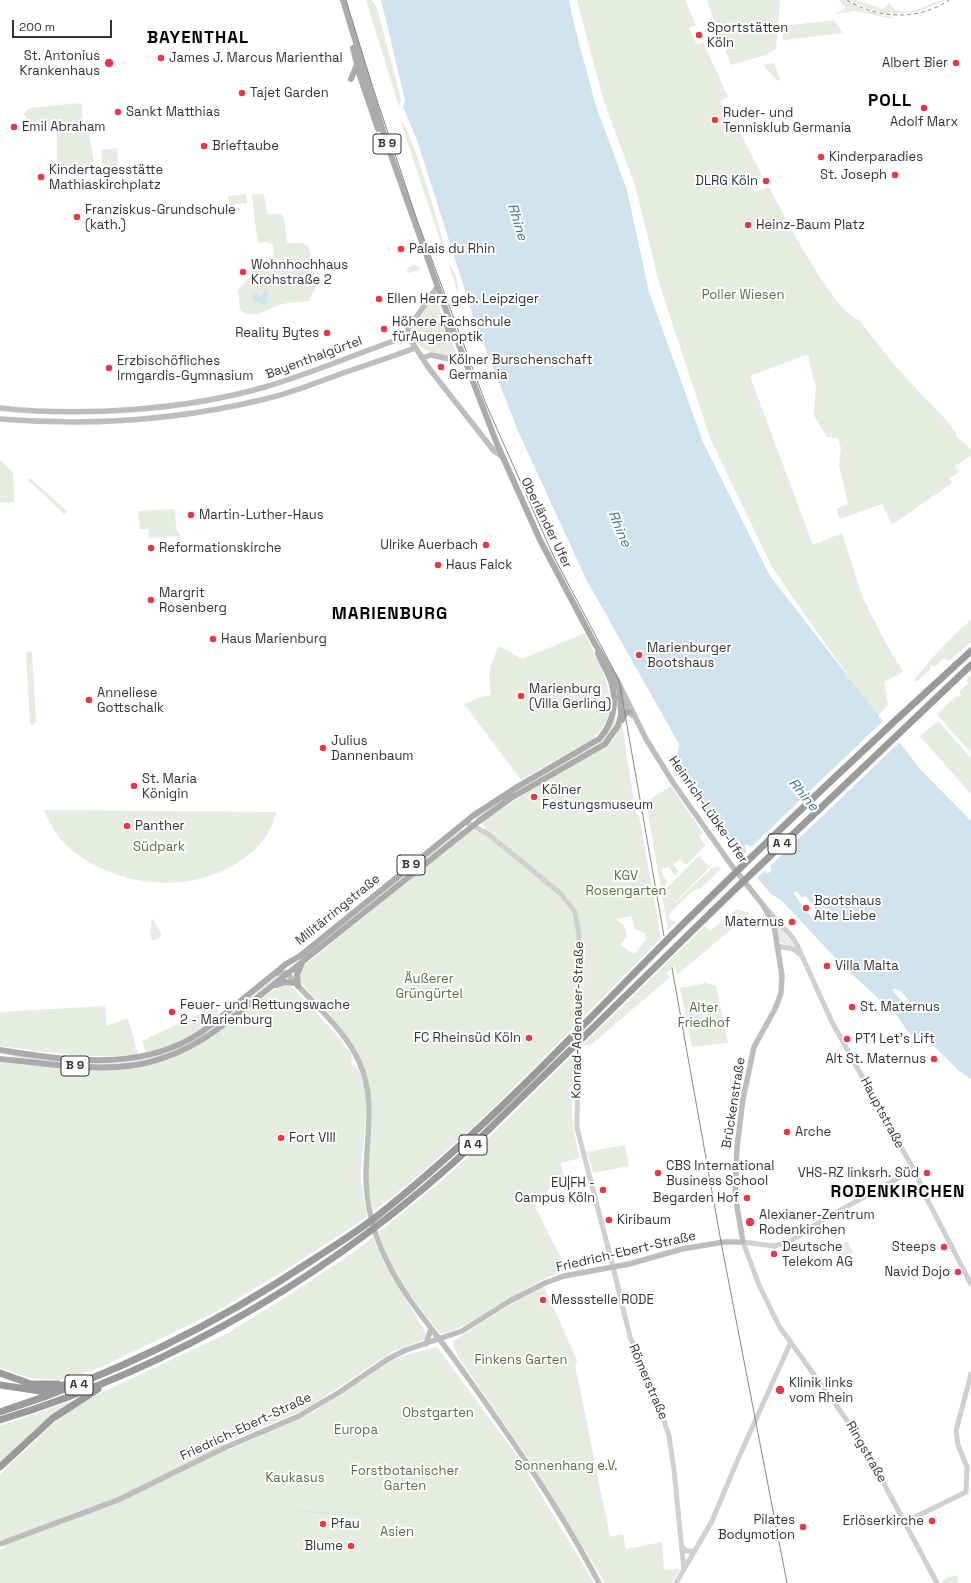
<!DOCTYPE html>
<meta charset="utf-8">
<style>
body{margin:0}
#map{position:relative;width:971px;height:1583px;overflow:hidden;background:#fff;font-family:"Space Grotesk",sans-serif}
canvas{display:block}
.scale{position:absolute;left:12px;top:20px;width:100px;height:18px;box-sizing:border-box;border:2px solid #333;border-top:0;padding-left:5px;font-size:12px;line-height:14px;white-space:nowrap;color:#333;-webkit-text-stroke:3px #fff;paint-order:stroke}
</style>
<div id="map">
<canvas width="971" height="1583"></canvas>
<div class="scale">200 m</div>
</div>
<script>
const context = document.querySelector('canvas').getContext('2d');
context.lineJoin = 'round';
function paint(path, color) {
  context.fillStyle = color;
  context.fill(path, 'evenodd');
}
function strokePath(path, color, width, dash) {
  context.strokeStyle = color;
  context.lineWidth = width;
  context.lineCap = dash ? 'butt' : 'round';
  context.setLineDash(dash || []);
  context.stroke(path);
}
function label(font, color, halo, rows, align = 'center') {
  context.font = font + ' "Space Grotesk",sans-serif';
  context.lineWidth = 4;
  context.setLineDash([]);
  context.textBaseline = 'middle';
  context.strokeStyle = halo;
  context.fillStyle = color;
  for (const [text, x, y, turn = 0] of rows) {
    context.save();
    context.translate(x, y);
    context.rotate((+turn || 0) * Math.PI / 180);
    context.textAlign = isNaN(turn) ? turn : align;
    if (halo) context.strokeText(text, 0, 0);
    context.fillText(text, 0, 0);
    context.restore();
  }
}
const green = new Path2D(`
 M366 0H372L377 8 401 99 399 107Z
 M577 0H685L696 25 689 28 697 45 703 42 728 97 720 101 730 123 738 120 743 130 740 132 762 175 757 177 758 181 751 183 754 192 769 187C784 215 832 310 859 320L896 367 948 422 956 433V436L971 449V456L955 466 959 472 949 478 952 483 892 525 882 504 840 519 836 509 848 504 839 465 841 448 838 438 827 437 814 416 816 384 814 382 808 354 750 376 813 545 842 533 862 596 884 640 903 672 884 682 888 704 877 717 773 569 710 438 659 283 635 185 603 99Z
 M708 0H780L776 49 766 55 731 65 708 4Z
 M839 0H845L864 10 892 17 893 19 855 11 835 14 846 8Z
 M850 0H856L883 9 890 3 895 10C913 17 932 0 946 0L917 12 893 14 891 10 890 14 871 10Z
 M834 20 843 33 783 40V26Z
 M774 63 780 79 777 81 763 65Z
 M81 103 84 129 89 132 95 170H57V129L27 132 26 116 23 115 29 108Z
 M400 120C411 126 439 227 445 246L446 258Z
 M117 148 119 175 103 177 101 150Z
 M246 194 247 203 229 205 228 196Z
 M264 194 267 214H281L284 218 287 243H303L308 246 311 256 316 287 309 301C300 302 292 302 283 304 270 307 252 322 240 310L238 290 253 274 254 266 271 262 274 258 273 244 266 242 259 243 257 239 252 195Z
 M414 264 419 267 420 270 408 273 406 270Z
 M449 265C455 269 460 287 458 294Z
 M435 296 458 358C431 353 397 347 422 314 426 308 429 300 435 296Z
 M0 460 13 473 14 502 0 503Z
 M30 478 67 511 66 513 64 514 28 480Z
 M175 509 176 528 180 536 149 538 148 529H140L138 511Z
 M971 620V642L949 661 944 658 935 666 930 665V670L916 682 914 680C932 658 949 638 971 620Z
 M585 633C600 668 629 710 591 740L521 780 464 704 481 697 491 695 489 677 491 664 499 646 522 659Z
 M28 651 32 652 36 722 33 725 30 723 26 653Z
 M971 674V753L937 714 955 697 961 696 959 692 968 683 966 679Z
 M617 701 615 726 602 744 477 819 474 818 532 780 597 744C612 732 614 719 617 701Z
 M938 721 971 758V794L920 736Z
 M622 724 635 808 637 815H639L661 938C568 1032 479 1131 374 1211 364 1181 371 1150 372 1120 375 1059 339 1024 301 983L299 976 301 968 466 834 473 830 480 833 486 828 482 823 486 819 539 785 605 747 614 739ZM632 916 634 929 645 933 646 939 635 954 620 945 627 936 624 925 615 919Z
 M671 786 703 833 699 836 705 846 687 864H685L680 859 673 865 679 872 675 876 669 867 662 869 663 876 668 882 663 890 676 902 711 869 718 866 721 869 700 889 694 890 671 912 669 916 670 920 677 921 668 930 646 802Z
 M43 810 277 812C273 821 270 831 264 839 216 899 116 894 64 843 55 834 49 821 43 810Z
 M461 828 463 831 290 968Z
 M699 856 710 867 675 902 664 890Z
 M736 909 750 913 677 975 675 966 667 972 669 978 591 1045H582L705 926 710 931Z
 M152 918 162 935 157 940H152L150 936Z
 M780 927 793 944 794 948 780 942 777 928Z
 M277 974 281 976 231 1016 229 1015V1013Z
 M705 982 716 986 728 1043 692 1047 680 988 703 984Z
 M286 984 294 989 336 1034 351 1054 352 1066 356 1067C375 1090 361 1148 361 1177 362 1190 365 1203 367 1217L284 1271 212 1314 99 1368 59 1380 28 1378 0 1367V1062C65 1067 130 1082 191 1049 221 1033 247 1008 275 989Z
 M105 1006 107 1026 128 1018 138 1054C92 1060 46 1052 0 1046V1012Z
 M215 1006 218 1011 217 1017C199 1030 170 1052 146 1052L142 1041Z
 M220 1019 223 1022 185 1048 149 1061 147 1058 160 1054Z
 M0 1052 47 1057 144 1058 147 1061 100 1066 13 1058 11 1055Z
 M574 1054 572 1111 574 1132 580 1158 561 1163 565 1180 556 1190 551 1186 535 1207 567 1270C557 1274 547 1277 538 1282 522 1291 453 1337 440 1333 418 1308 386 1263 379 1232L439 1183 478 1148Z
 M625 1145 629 1166 593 1173 587 1152Z
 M373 1237C387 1276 409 1300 427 1336L425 1339 392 1352 306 1409 223 1444 226 1451 312 1413 391 1361 409 1354 437 1347 520 1460 594 1583H0V1550L6 1547 0 1546V1474L62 1415 88 1399 230 1332 289 1295 357 1250Z
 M847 1241 853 1252 845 1259 836 1255 840 1246Z
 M544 1287 578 1362 575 1364 610 1537 623 1534 626 1549 662 1542 664 1570 680 1569 672 1583H605L524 1452 459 1358 453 1345V1341L512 1304Z
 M71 1401V1402L0 1464V1426Z
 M958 1576 957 1583H941L948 1577Z`);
const water = new Path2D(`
 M381 0H569L574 24 596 106 627 190 649 292 703 442 770 576 920 769 971 821V1079L958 1070 929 1041C913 1042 905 1028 898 1017L839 962 781 900 771 894 736 852 695 797 671 759 672 757 677 758 679 744 586 579 518 431 473 316 417 140 403 107 405 100ZM745 845H749L771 868V872L767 873 745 849Z
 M265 291 269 296 266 298V304L261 305 260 302 253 301 254 293 261 296Z`);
const pier = new Path2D(`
 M884 720 901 741 768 868 750 848Z
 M748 850 767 869 755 880 739 859Z
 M797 891 802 898 805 895 819 914 812 918 793 893Z
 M895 988 898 991 900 990 911 1003 907 1007 892 990Z`);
const stream = new Path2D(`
 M298 1510 332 1514 336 1513 339 1515 347 1511 349 1514`);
const tertiary = new Path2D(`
 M466 822 488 834 560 893 575 912 579 935 577 1128 613 1267 630 1337 652 1384 669 1436 674 1470 684 1570
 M765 907 792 937 797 945 832 1022 916 1174 926 1197 971 1284
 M777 946 793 949 801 955
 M913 1170 826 1218 789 1242 774 1246 743 1242 759 1285 779 1326 859 1437 937 1583
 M905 1522 966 1492 967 1467 958 1445 956 1431 971 1374
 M682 1547 687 1551H695
 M676 1583 712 1521 738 1459 790 1344`);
const secondary = new Path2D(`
 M437 287 408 329V336L428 367 494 451 503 457
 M422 358 431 355 463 362
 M0 408C83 417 185 410 265 387 313 373 360 352 408 336
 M0 419C88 426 180 420 265 399 292 393 318 382 343 373 367 365 391 357 415 348
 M619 697 632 715
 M276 973H287C311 1003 345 1028 360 1064 376 1101 366 1137 366 1176 366 1204 374 1236 387 1261 404 1297 432 1328 455 1360 507 1432 558 1505 599 1583
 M426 1344 431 1329
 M0 1544 118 1500 224 1448 299 1416 338 1393 388 1359 406 1350 462 1331 510 1301 545 1283 564 1276 629 1264 682 1249 724 1242H743L735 1195 737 1147 743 1099 754 1047 775 1009 781 993 782 976 774 925 763 905 732 866 674 784 646 739 619 684`);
const primary = new Path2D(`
 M353 48 360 76 378 129
 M351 79 357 65
 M444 317 451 337
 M622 720 625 713 629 712
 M276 985 284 982 295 983
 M298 986 297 974 302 963
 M0 1050C62 1060 133 1071 190 1039 205 1031 219 1019 232 1008 250 993 268 979 286 964L300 956 474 815 517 787 599 739C615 722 618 697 609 676 605 668 601 661 598 653
 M0 1059C88 1067 147 1084 223 1025L479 821 511 798 605 744 618 726 621 715 620 692 617 681 595 644 540 540 497 444 452 327 386 141 343 0`);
const motorway = new Path2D(`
 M0 1373 31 1384H58
 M0 1385 40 1391 53 1389 82 1378
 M0 1412C112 1376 217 1324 314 1259 337 1244 360 1230 381 1213 489 1127 583 1024 680 927 775 833 872 741 971 651
 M0 1420C178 1366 341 1269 477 1141L728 896 971 665
 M0 1467 53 1418 98 1389`);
const tram = new Path2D(`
 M346 0 373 88 417 220 486 404 553 555 619 680 664 936
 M672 968 721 1242 787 1583`);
const rail = new Path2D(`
 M847 0C877 19 919 21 949 0`);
const markers = [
 [699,35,4,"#e63946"],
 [161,58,4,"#e63946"],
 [109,63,5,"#e63946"],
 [956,63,4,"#e63946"],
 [242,93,4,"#e63946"],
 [924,108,4,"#e63946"],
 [118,112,4,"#e63946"],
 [715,120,4,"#e63946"],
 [14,127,4,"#e63946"],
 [204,146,4,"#e63946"],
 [821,157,4,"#e63946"],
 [895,175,4,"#e63946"],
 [41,177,4,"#e63946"],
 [766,181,4,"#e63946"],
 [77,217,4,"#e63946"],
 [748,225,4,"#e63946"],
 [401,249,4,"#e63946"],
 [243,272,4,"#e63946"],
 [379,299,4,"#e63946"],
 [384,329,4,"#e63946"],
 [327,333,4,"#e63946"],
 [441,367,4,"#e63946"],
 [109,368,4,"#e63946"],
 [191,515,4,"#e63946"],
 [486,545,4,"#e63946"],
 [151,548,4,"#e63946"],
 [438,565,4,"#e63946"],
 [151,600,4,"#e63946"],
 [213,639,4,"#e63946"],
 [639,655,4,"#e63946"],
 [521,696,4,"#e63946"],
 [89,700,4,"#e63946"],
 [323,748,4,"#e63946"],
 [134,786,4,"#e63946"],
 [534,797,4,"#e63946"],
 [127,826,4,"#e63946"],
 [806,908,4,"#e63946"],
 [792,922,4,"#e63946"],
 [827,966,4,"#e63946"],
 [852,1007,4,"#e63946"],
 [172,1012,4,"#e63946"],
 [529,1038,4,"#e63946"],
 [847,1039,4,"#e63946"],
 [934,1059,4,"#e63946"],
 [787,1132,4,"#e63946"],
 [281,1138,4,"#e63946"],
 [658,1173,4,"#e63946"],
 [927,1173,4,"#e63946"],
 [603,1190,4,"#e63946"],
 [747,1198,4,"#e63946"],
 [609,1220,4,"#e63946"],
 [750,1222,5,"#e63946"],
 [944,1247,4,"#e63946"],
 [774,1254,4,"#e63946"],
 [958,1272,4,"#e63946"],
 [543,1300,4,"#e63946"],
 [780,1390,5,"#e63946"],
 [932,1521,4,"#e63946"],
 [323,1524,4,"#e63946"],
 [803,1527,4,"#e63946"],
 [351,1546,4,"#e63946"]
];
const shields = [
 [387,144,28],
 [782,844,28],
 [411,865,28],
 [75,1066,28],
 [473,1145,28],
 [79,1385,28]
];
const shieldNames = [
 ["B 9",387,144],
 ["A 4",782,844],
 ["B 9",411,865],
 ["B 9",75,1066],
 ["A 4",473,1145],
 ["A 4",79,1385]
];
const poiNames = [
 ["Sportstätten",707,28],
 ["Köln",707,43],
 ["St. Antonius",100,56,"right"],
 ["Krankenhaus",100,71,"right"],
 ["James J. Marcus Marienthal",169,58],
 ["Albert Bier",948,63,"right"],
 ["Tajet Garden",250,93],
 ["Sankt Matthias",126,112],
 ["Ruder- und",723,113],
 ["Tennisklub Germania",723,128],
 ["Adolf Marx",924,122,"center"],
 ["Emil Abraham",22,127],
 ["Brieftaube",212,146],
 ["Kinderparadies",829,157],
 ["Kindertagesstätte",49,170],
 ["Mathiaskirchplatz",49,185],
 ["St. Joseph",887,175,"right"],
 ["DLRG Köln",758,181,"right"],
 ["Franziskus-Grundschule",85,210],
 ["(kath.)",85,225],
 ["Heinz-Baum Platz",756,225],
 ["Palais du Rhin",409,249],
 ["Wohnhochhaus",251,265],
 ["Krohstraße 2",251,280],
 ["Ellen Herz geb. Leipziger",387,299],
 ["Höhere Fachschule",392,322],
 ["fürAugenoptik",392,337],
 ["Reality Bytes",319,333,"right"],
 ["Kölner Burschenschaft",449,360],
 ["Germania",449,375],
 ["Erzbischöfliches",117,361],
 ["Irmgardis-Gymnasium",117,376],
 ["Martin-Luther-Haus",199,515],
 ["Ulrike Auerbach",478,545,"right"],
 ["Reformationskirche",159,548],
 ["Haus Falck",446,565],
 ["Margrit",159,593],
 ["Rosenberg",159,608],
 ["Haus Marienburg",221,639],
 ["Marienburger",647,648],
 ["Bootshaus",647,663],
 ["Marienburg",529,689],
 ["(Villa Gerling)",529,704],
 ["Anneliese",97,693],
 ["Gottschalk",97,708],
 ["Julius",331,741],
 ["Dannenbaum",331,756],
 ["St. Maria",142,779],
 ["Königin",142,794],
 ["Kölner",542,790],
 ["Festungsmuseum",542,805],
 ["Panther",135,826],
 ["Bootshaus",814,901],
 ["Alte Liebe",814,916],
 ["Maternus",784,922,"right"],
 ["Villa Malta",835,966],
 ["Feuer- und Rettungswache",180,1005],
 ["2 - Marienburg",180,1020],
 ["St. Maternus",860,1007],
 ["FC Rheinsüd Köln",521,1038,"right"],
 ["PT1 Let's Lift",855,1039],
 ["Alt St. Maternus",926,1059,"right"],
 ["Arche",795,1132],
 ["Fort VIII",289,1138],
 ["CBS International",666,1166],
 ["Business School",666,1181],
 ["VHS-RZ linksrh. Süd",919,1173,"right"],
 ["EU|FH -",595,1183,"right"],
 ["Campus Köln",595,1198,"right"],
 ["Begarden Hof",739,1198,"right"],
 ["Alexianer-Zentrum",759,1215],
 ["Rodenkirchen",759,1230],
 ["Kiribaum",617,1220],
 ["Deutsche",782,1247],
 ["Telekom AG",782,1262],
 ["Steeps",936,1247,"right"],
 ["Navid Dojo",950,1272,"right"],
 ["Messstelle RODE",551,1300],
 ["Klinik links",789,1383],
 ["vom Rhein",789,1398],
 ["Pilates",795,1520,"right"],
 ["Bodymotion",795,1535,"right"],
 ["Erlöserkirche",924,1521,"right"],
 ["Pfau",331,1524],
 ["Blume",343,1546,"right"]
];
const parkNames = [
 ["Poller Wiesen",743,295],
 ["Südpark",159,847],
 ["KGV",626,876],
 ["Rosengarten",626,891],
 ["Äußerer",429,979],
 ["Grüngürtel",429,994],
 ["Alter",704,1008],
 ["Friedhof",704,1023],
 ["Finkens Garten",521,1360],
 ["Obstgarten",438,1413],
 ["Europa",356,1430],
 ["Sonnenhang e.V.",566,1466],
 ["Forstbotanischer",405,1471],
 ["Garten",405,1486],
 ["Kaukasus",295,1478],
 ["Asien",397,1532]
];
const streetNames = [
 ["Bayenthalgürtel",314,358,-20],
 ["Oberländer Ufer",546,523,64],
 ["Heinrich-Lübke-Ufer",708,810,55],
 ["Militärringstraße",338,910,-39],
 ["Konrad-Adenauer-Straße",578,1020,-89],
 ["Brückenstraße",734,1103,-81],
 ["Hauptstraße",882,1113,62],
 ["Friedrich-Ebert-Straße",626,1252,-13],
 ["Römerstraße",648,1382,67],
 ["Friedrich-Ebert-Straße",246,1427,-25],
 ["Ringstraße",866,1452,60]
];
const waterNames = [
 ["Rhine",517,222,73],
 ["Rhine",619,529,67],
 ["Rhine",803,795,50]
];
const districtNames = [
 ["BAYENTHAL",198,38],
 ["POLL",890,101],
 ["MARIENBURG",390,614],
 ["RODENKIRCHEN",898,1192]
];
paint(green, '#e6ecdf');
paint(water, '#cfe2ee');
paint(pier, '#fff');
strokePath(stream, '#cfe2ee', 1);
strokePath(tertiary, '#d0d0d0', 5);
strokePath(secondary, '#bdbdbd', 5.5);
strokePath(primary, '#ababab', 6);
strokePath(motorway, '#9a9a9a', 7);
strokePath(tram, '#888', 1);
strokePath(rail, '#888', 1, [4, 3]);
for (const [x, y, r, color] of markers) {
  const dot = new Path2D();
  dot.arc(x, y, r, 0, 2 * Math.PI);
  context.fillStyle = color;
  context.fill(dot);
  strokePath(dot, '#fff', 1.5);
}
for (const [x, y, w] of shields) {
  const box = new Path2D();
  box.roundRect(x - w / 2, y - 10, w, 20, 3);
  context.fillStyle = '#fff';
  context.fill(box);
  strokePath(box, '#333', 1);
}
label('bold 12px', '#333', null, shieldNames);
label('13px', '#333', '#fff', poiNames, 'left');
label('13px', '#56703f', '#fff', parkNames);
label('13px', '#333', '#fff', streetNames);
label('italic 14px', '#3f7597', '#fff', waterNames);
context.letterSpacing = '1px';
label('bold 17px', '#000', '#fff', districtNames);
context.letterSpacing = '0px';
</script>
